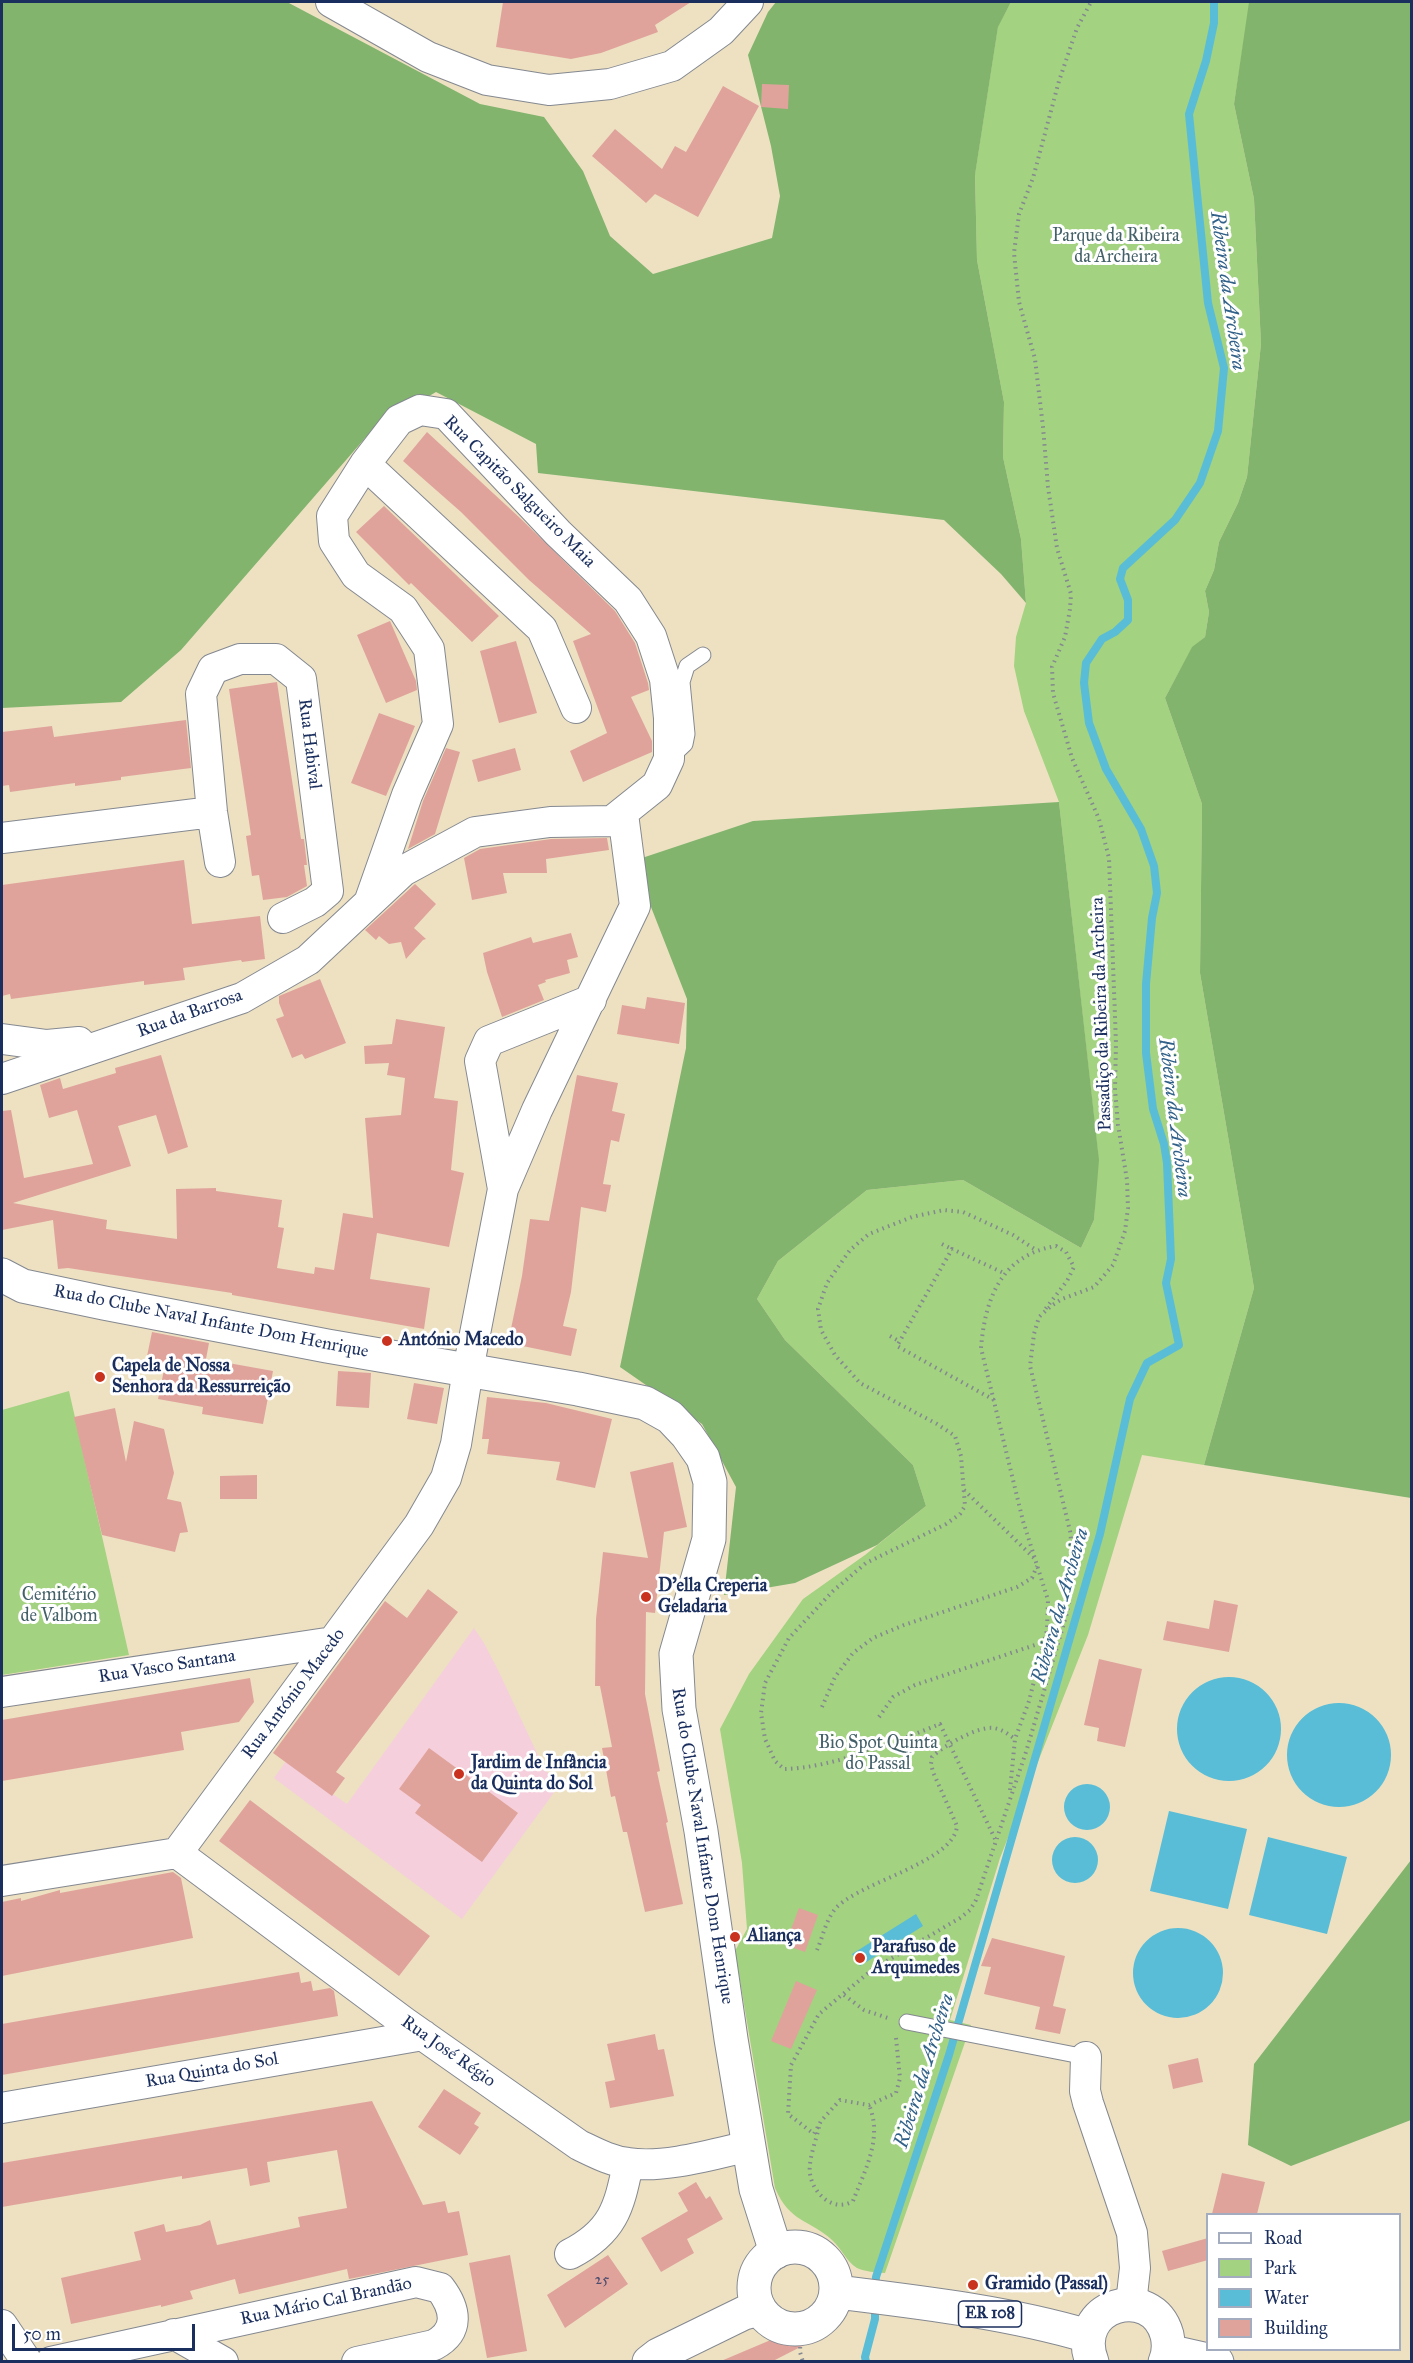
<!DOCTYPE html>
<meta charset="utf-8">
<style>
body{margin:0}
#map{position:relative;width:1413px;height:2363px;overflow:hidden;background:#ede1c2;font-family:"IM FELL Great Primer",serif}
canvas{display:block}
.frame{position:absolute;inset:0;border:3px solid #1b2f5e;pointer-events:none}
.legend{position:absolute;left:1206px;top:2213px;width:195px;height:138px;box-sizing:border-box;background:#fff;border:2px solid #a4acbf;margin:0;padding:8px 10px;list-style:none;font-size:18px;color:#1b2f5e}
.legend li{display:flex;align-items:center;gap:12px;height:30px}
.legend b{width:30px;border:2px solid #a4acbf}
.scale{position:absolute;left:12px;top:2324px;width:183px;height:27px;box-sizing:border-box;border:3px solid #1b2f5e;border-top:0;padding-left:8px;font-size:18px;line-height:21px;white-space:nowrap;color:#1b2f5e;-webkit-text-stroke:4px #fff;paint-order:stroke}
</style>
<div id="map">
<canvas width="1413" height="2363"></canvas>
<div class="frame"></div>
<ul class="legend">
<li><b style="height:8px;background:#fff"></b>Road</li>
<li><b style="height:16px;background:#a3d280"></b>Park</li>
<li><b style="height:16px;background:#59bdd7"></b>Water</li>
<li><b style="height:16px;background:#e0a39c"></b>Building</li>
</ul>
<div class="scale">50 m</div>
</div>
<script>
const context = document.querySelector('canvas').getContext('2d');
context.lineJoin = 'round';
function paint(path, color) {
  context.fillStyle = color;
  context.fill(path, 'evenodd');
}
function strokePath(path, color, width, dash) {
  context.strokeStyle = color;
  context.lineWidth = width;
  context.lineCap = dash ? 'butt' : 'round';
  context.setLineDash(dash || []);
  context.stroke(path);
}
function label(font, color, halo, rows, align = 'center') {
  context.font = font + ' "IM FELL Great Primer",serif';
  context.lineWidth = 6;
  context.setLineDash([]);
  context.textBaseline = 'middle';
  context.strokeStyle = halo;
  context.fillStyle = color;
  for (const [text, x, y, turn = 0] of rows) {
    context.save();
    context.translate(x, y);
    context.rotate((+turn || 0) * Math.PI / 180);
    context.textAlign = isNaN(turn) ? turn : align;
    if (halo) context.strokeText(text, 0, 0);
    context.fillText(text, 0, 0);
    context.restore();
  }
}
const built = new Path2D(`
 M474 1628 484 1643 499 1672 544 1768 558 1787 462 1919 274 1778 286 1761 347 1804Z`);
const green = new Path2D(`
 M1011 2H1250L1234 104 1254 199 1261 344 1247 477 1238 503 1219 542 1214 570 1205 591 1209 612 1205 637 1192 648 1165 698 1202 804 1200 973 1254 1288 1204 1465 1142 1455 1088 1635 1000 1858 950 2020 971 2025 885 2273C876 2272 865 2272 857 2268 846 2261 842 2249 832 2240 809 2219 790 2223 775 2188L735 1951 747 1929 742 1863 720 1729 749 1674 803 1599 865 1555 926 1506 913 1465 785 1340 757 1299 778 1261 867 1190 963 1180 1081 1248 1094 1220 1098 1154 1059 802 1024 711 1014 666 1016 637 1026 603 1021 539 1003 457 1004 402 977 260 975 174 998 26Z
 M69 1391 129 1655 2 1675V1410Z`);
const forest = new Path2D(`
 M2 2H287L480 104 544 117 583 171 610 236 653 274 772 238 780 196 771 146 748 55 768 12 776 2H1011L998 27 975 175 977 260 1004 402 1003 457 1021 539 1026 603 1001 574 944 520 538 473 536 444 436 392 373 429 181 650 121 702 2 708Z
 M1249 2H1411V1498L1204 1465 1254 1288 1200 973 1202 804 1165 698 1192 647 1205 637 1209 612 1205 591 1214 570 1219 542 1238 503 1247 477 1261 344 1254 199 1234 104Z
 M1059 802 1099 1160 1094 1220 1081 1248 963 1180 867 1190 778 1261 757 1299 785 1340 913 1465 926 1506 877 1545 795 1583 724 1595 736 1487 702 1424 620 1367 686 1048 687 999 633 861 753 821Z
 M1411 1860V2120L1291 2166 1248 2145 1254 2064Z`);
const water = new Path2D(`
 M1177 1729a52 52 0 1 1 104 0a52 52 0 1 1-104 0Z
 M1287 1755a52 52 0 1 1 104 0a52 52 0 1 1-104 0Z
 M1064 1807a23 23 0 1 1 46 0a23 23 0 1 1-46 0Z
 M1169 1811 1247 1829 1228 1909 1150 1891Z
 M1268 1837 1347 1857 1327 1934 1249 1915Z
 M1052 1860a23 23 0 1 1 46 0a23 23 0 1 1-46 0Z
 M916 1914 923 1926 860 1966 852 1954Z
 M1133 1973a45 45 0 1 1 90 0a45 45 0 1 1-90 0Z`);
const stream = new Path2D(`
 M875 2289 876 2277 949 2055 1100 1534 1130 1399 1147 1363 1179 1345 1166 1283 1171 1259 1167 1163 1164 1144 1153 1109 1146 1053V984L1152 918 1157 893 1154 866 1141 829 1106 769 1089 723 1084 683 1086 663 1102 639 1115 632 1128 620V600L1120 579 1123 568 1175 520 1200 483 1218 431 1224 368 1208 303 1189 114 1206 61 1214 23V2
 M866 2362 865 2357 875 2319V2304`);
const building = new Path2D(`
 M503 2H691L655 25 658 32 601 53 571 59 496 47Z
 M762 84 789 85 788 109 761 107Z
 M723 86 759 106 698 217 655 194 646 203 592 156 615 129 662 169 675 146 686 152Z
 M427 432 520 518 615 611 635 643 648 683 649 690 631 697 652 741V752L583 782 570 751 607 733 573 641 591 634 529 580 461 512 403 461Z
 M384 506 499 616 472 642 411 583 409 585 356 532Z
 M390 621 416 681 417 690 386 703 357 635Z
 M516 641 537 713 499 723 480 651Z
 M277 682 301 839H304L307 865H304L307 886 287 897 263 900 259 875 252 876 246 836 251 835 229 689Z
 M379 713 415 726 386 796 351 783Z
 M186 720 191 768 121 777V780L75 786V783L10 792 9 785 2 786V732L52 726 54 737Z
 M446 748 460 752 435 834 408 849 423 801Z
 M515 748 521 770 478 782 472 760Z
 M607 838 609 850 546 859 547 873H503L507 893 472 900 464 858 480 849 551 839Z
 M184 860 192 924 260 916 265 959 242 962 241 960 183 968 185 980 144 985V981L11 999 10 994 2 996V885Z
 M415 884 436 904 414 928 426 939 423 940 406 959 401 942 389 944 379 936 376 940 365 930Z
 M571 933 578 957 567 960 570 973 545 980 546 982 538 985 544 1000 502 1017 487 972 483 953 531 937 533 943Z
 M320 979 346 1043 305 1059 302 1054 292 1058 276 1019 284 1016 279 1003V996Z
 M647 997 685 1003 679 1044 617 1034 622 1005 645 1009Z
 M396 1019 445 1027 434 1098 458 1101 451 1170 464 1173 449 1247 377 1233 370 1279 430 1288 424 1329 232 1295V1293L68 1268 58 1269 53 1220 2 1230V1111L11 1110 24 1178 93 1164 77 1110 49 1118 40 1085 60 1078 63 1089 116 1073 115 1068 161 1055 188 1147 168 1154 156 1115 118 1126 131 1166 13 1203 107 1220 106 1229 177 1239 176 1189 216 1188V1191L282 1200 278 1227 284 1228 277 1268 314 1274 315 1267 334 1270 343 1213 373 1218 365 1118 401 1115 405 1078 387 1075 389 1063 365 1064 364 1046 392 1044Z
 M577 1075 618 1083 612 1111 625 1114 619 1142 611 1140 603 1184 611 1185 606 1212 581 1207 571 1292 563 1326 577 1329 571 1356 508 1343 522 1276 530 1219 549 1221Z
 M152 1332 209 1343 206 1359 273 1371 263 1424 202 1414 203 1407 158 1399 164 1370 145 1366Z
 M338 1371 371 1373 369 1408 336 1406Z
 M414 1383 444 1388 437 1424 407 1419Z
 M487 1397 546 1403 612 1419 595 1488 556 1480 560 1462 487 1454 489 1439H482Z
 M115 1408 126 1462 134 1421 164 1429 174 1473 167 1499 181 1502 188 1532 180 1533 175 1552 102 1535 74 1417Z
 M673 1462 687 1527 664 1532 655 1613 646 1612 645 1694 660 1771 657 1772 668 1822 666 1823 683 1904 645 1912 627 1832H623L615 1796 611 1797 602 1748 612 1747 600 1686H595L596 1619 603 1552 648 1558 630 1472Z
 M257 1475V1499H220V1476Z
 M428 1589 458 1612 336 1772 345 1778 332 1796 273 1753 385 1601 407 1618Z
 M1214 1600 1238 1605 1229 1652 1163 1640 1167 1621 1209 1629Z
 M1099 1659 1142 1669 1125 1747 1097 1741 1099 1728 1084 1725Z
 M250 1678 254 1702 239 1722 181 1732 184 1750 2 1781V1720Z
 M429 1748 518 1813 482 1862 415 1813 421 1805 399 1789Z
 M250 1800 430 1936 399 1976 219 1841Z
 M173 1872 181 1878 193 1938 2 1976V1902L21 1898V1901L60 1890V1893Z
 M799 1908 818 1915 805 1952 785 1945Z
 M992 1938 1065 1956 1053 2006 1066 2009 1060 2034 1035 2029 1040 2007 984 1994 991 1967 981 1966Z
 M299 1972 301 1983 311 1981 313 1991 330 1988 334 1991 338 2016 2 2075V2024Z
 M796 1981 817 1990 791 2049 771 2041Z
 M655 2034 658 2050 664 2049 674 2096 610 2108 605 2082 615 2080 607 2044Z
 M1198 2058 1203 2082 1173 2089 1168 2065Z
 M444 2089 481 2113 474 2124 479 2127 460 2155 418 2127Z
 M372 2101 423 2205 445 2201 448 2213 459 2211 468 2255 349 2279 347 2269 239 2294 235 2279 190 2291 193 2299 161 2307V2305L71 2324 61 2278 141 2260 134 2232 164 2224 166 2232 200 2225 210 2220 217 2245 300 2227 298 2217 347 2208 337 2150 267 2162 270 2182 250 2186 247 2168 182 2179V2176L2 2207V2163Z
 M1222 2173 1265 2182 1257 2214H1212Z
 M696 2182 706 2199 710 2196 723 2219 687 2239 694 2253 661 2272 641 2238 688 2211 678 2193Z
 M1208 2238V2260L1168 2271 1162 2251Z
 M510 2255 527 2351 487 2358 469 2263Z
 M608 2255 628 2284 565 2328 547 2295Z
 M773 2339H816L773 2361H721Z`);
const path = new Path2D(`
 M942 1244 952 1249
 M890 1336 899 1341
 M994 1400 897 1346 952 1249 1006 1274
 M964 1490 1034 1558
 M822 1707 835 1677 853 1653 873 1638 904 1625 1017 1587 1032 1578 1037 1566
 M879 1717 893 1697 915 1685 1044 1642
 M1010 1790 1015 1739 1029 1701 1047 1630 1048 1600 1023 1521 981 1348C985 1299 1001 1255 1056 1246L1066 1252 1074 1267 1067 1281 1043 1312
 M995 1839 940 1724C895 1742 832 1768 784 1769L775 1761 765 1739 761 1713 765 1683 789 1638 833 1591 866 1563 946 1524 960 1514 965 1506 961 1456 955 1436 937 1424 860 1383 835 1355 821 1330 818 1309 827 1283 850 1250 869 1234 912 1217 944 1210 963 1212 1013 1235 1036 1250
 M817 1950C823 1937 826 1918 837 1907 863 1881 954 1862 957 1826L933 1772 931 1764 932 1757C943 1746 978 1726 993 1728 1002 1729 1008 1734 1015 1739
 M844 1995 864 2010 888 2018
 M896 2038 900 2078 896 2093 869 2105 840 2100 821 2121 814 2134 788 2114 791 2065 819 2014 873 1969 960 1918 970 1910 976 1900 1026 1752 1067 1613 1073 1580V1556L1070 1531 1030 1366 1034 1334 1039 1317 1051 1306 1062 1299 1094 1287 1113 1265 1125 1231 1128 1208 1127 1180 1118 1125 1115 1090 1116 1043 1109 858 1099 819 1072 758 1053 693 1052 667 1065 637 1070 609 1071 594 1057 548 1048 487 1043 427 1035 359 1019 302 1014 253 1019 214 1033 178 1059 81 1077 28 1091 2
 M819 2127C816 2141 808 2160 810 2174 813 2194 834 2213 853 2201 865 2170 883 2138 869 2105
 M801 2329 800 2352 803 2362`);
const service = new Path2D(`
 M669 759 685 744 687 734 682 682 687 666 703 655
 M907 2022 1086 2057`);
const minor = new Path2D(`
 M331 2 428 57 487 80 549 90 610 84 672 66 721 31 748 2
 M365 464 542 629 576 708
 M2 838 212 812
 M220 862 212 812 201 694 213 669 240 659H276L301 679 328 891 315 902 283 918
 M2 1039 47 1045 79 1042
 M2 1079 242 998 308 960 403 871 475 832 550 822 612 821 657 785 669 759V718L665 679 651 636 628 600 558 533 446 414 420 410 399 420 365 464 332 516 334 541 356 575 403 609 429 649 438 724 407 795 370 900
 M503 1189 480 1061 489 1041 591 1000
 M2 1692 333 1642
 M177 1853 404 2022 579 2145C594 2152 610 2161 628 2163 663 2169 714 2154 749 2146
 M2 1881 177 1853 419 1525 446 1478 456 1444 468 1370 503 1189 537 1110 635 906 623 814
 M1086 2057 1085 2091 1088 2103 1132 2233 1135 2268 1131 2304
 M2 2108 423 2035
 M570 2254C613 2232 619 2208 628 2164
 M2 2325 27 2362
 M174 2334 223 2362
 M51 2362 416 2282 440 2288C456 2309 460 2331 434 2345L357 2362`);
const tertiary = new Path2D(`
 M2 1275 23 1286 104 1303 327 1346 578 1389 645 1403 670 1417 687 1435 703 1458 710 1482 709 1539 676 1654 679 1709 701 1831 731 2039 756 2189 776 2252`);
const primary = new Path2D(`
 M754 2288a41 41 0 1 1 82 0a41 41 0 1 1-82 0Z
 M836 2288 846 2293C927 2303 1010 2313 1088 2336
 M1168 2351 1217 2362
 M649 2362 658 2355 744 2313 759 2309
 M1092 2362C1070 2305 1152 2281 1167 2335 1169 2344 1169 2353 1165 2362`);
const markers = [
 [387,1341,6,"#c8321e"],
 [100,1377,6,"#c8321e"],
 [646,1597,6,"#c8321e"],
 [459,1774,6,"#c8321e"],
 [735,1937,6,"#c8321e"],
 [860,1958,6,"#c8321e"],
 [973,2285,6,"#c8321e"]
];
const numberNames = [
 ["25",602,2280]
];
const shields = [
 [990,2314,63]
];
const shieldNames = [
 ["ER 108",990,2314]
];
const parkNames = [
 ["Parque da Ribeira",1116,237],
 ["da Archeira",1116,258],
 ["Cemitério",59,1596],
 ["de Valbom",59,1617],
 ["Bio Spot Quinta",878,1744],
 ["do Passal",878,1765]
];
const streetNames = [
 ["Rua Capitão Salgueiro Maia",519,492,45],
 ["Rua Habival",309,744,83],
 ["Rua da Barrosa",190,1014,-20],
 ["Passadiço da Ribeira da Archeira",1102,1014,-92],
 ["Rua do Clube Naval Infante Dom Henrique",211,1322,11],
 ["Rua Vasco Santana",167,1667,-9],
 ["Rua António Macedo",294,1694,-53],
 ["Rua do Clube Naval Infante Dom Henrique",702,1846,81],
 ["Rua José Régio",448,2052,35],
 ["Rua Quinta do Sol",212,2071,-10],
 ["Rua Mário Cal Brandão",326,2302,-12]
];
const poiNames = [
 ["António Macedo",399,1341],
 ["Capela de Nossa",112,1367],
 ["Senhora da Ressurreição",112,1388],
 ["D'ella Creperia",658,1587],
 ["Geladaria",658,1608],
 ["Jardim de Infância",471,1764],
 ["da Quinta do Sol",471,1785],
 ["Aliança",747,1937],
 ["Parafuso de",872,1948],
 ["Arquimedes",872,1969],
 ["Gramido (Passal)",985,2285]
];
const waterNames = [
 ["Ribeira da Archeira",1227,291,82],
 ["Ribeira da Archeira",1174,1118,83],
 ["Ribeira da Archeira",1061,1606,-74],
 ["Ribeira da Archeira",925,2071,-73]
];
paint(built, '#f5cfdb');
paint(green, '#a3d280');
paint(forest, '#82b46e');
paint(water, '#59bdd7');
strokePath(stream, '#59bdd7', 8);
paint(building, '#e0a39c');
strokePath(service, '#848890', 17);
strokePath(minor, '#848890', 32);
strokePath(tertiary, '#848890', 35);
strokePath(primary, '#848890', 35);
strokePath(path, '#848890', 4, [1.5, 4.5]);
strokePath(service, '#fff', 15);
strokePath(minor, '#fff', 30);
strokePath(tertiary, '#fff', 33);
strokePath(primary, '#fff', 33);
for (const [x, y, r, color] of markers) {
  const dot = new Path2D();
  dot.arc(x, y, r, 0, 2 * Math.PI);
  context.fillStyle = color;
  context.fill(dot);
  strokePath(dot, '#fff', 2);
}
label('15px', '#4c4c6e', null, numberNames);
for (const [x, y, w] of shields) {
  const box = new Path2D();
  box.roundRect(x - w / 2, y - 13, w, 26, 4.5);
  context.fillStyle = '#fff';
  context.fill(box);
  strokePath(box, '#1b2f5e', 1.5);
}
label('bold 16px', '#1b2f5e', null, shieldNames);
label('18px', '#446068', '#fff', parkNames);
label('18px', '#1b2f5e', '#fff', streetNames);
label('bold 18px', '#1b2f5e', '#fff', poiNames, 'left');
label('italic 20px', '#316188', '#fff', waterNames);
</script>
